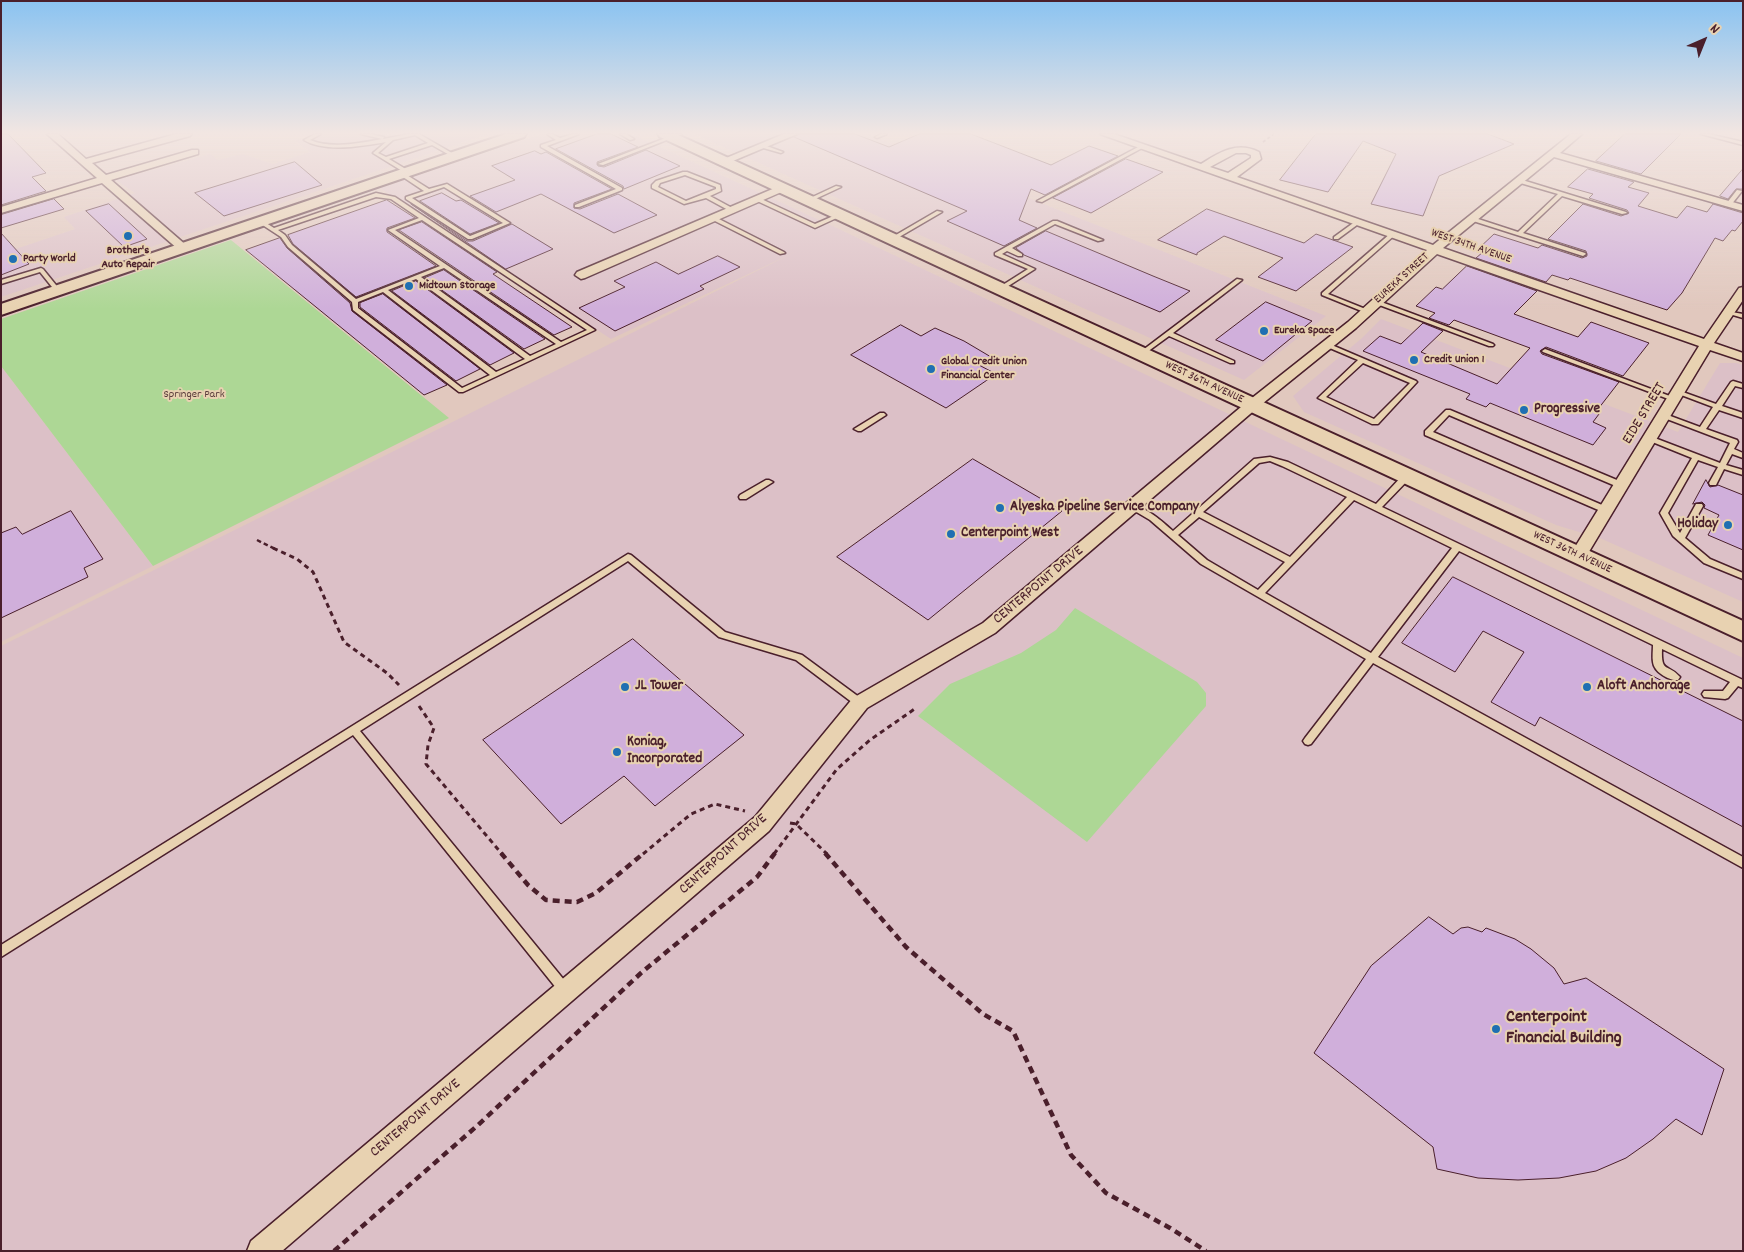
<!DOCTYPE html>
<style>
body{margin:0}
#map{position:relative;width:1744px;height:1252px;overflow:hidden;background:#e1c8be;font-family:Dekko,sans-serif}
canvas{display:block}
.frame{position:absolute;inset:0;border:2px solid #4a1f2b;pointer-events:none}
.north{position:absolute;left:1679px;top:15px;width:50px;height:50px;-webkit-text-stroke:4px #e8d2b1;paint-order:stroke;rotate:44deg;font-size:14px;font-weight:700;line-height:20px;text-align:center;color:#4a1f2b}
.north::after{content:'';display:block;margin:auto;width:18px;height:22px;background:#4a1f2b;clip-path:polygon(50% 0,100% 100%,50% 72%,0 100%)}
</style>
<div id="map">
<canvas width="1744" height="1252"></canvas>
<div class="frame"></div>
<div class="north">N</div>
</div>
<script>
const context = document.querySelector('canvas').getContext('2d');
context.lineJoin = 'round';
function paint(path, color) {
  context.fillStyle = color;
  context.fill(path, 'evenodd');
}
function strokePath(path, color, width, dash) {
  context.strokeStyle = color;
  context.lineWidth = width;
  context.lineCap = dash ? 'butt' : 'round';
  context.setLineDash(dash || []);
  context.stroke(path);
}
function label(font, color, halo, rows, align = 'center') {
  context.font = font + ' Dekko,sans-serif';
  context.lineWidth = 4;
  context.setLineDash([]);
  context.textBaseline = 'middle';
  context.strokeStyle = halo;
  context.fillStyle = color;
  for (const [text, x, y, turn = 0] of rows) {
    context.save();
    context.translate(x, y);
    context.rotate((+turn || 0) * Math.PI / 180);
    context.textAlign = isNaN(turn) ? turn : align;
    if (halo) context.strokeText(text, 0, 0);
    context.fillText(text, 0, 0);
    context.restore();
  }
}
const built = new Path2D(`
 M320 134H383L404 137 413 134H488L1 297V254L75 229 64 217 135 193 116 180 210 154 218 160 243 154 273 164 310 152 295 141Z
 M541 134H632L841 230 1743 658V1251H1V646L795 252 611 339 380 188Z
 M694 134H867L1326 316 1244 380Z
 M1381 319 1678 432 1720 363H1736L1743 365V602L1602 539 1556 525 1304 412 1293 396 1362 338Z
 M1 366 153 566 1 642Z`);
const green = new Path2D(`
 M231 240 449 418 153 566 1 366V319Z
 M1075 608 1197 682 1206 693V706L1087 842 918 716 950 684 1021 653 1056 630Z`);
const building = new Path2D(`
 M1 134H8L46 173 32 177 46 191 1 205Z
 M597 134H611L638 147 597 162 598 166 604 167 646 150 680 166 624 189 623 186 556 149Z
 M799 134H855L889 147 919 134H971L1051 165 1089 146 1118 156 1045 195 1031 189 1019 220 1037 228 1004 246 947 221 967 211 794 137Z
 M1316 134H1488L1514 144 1439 176 1423 216 1371 204 1396 154 1363 141 1328 192 1280 180Z
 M1625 134H1681L1641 174 1596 161Z
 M535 151 541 154 546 152 612 189 574 203V208L580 209 618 194 657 215 614 233 541 194 496 212 470 196 515 180 492 166Z
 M1126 159 1163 172 1091 213 1053 198Z
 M295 162 322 185 224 216 195 193Z
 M1588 169 1634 182 1628 187 1649 193 1638 206 1677 218 1687 206 1707 212 1713 204 1743 213V221L1735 231 1732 230 1723 241 1715 238 1682 293 1667 310 1570 278 1568 280 1552 275 1546 282 1476 258 1483 252 1477 250 1494 234 1538 248 1542 245 1582 258 1587 256 1586 251 1548 239 1583 204 1621 216 1629 213 1627 210 1589 198 1593 194 1568 187Z
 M1743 169V189H1736L1728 199 1720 196Z
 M442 193 456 201 461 200 499 223 470 234 420 201Z
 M54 199 64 209 1 228V215Z
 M387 200 415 218 387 228V232L436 266 356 297 293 244 288 235Z
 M109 204 147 239 124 247 86 211Z
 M411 204 467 241H473L512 224 553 249 506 269Z
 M1207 209 1304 243 1316 234 1353 247 1296 291 1258 277 1283 258 1224 236 1197 253V255L1158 240Z
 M422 222 497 272 493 274 572 327 554 335 399 230Z
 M1046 231 1153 276 1190 291 1160 312 1024 255 1016 248Z
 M1 233 29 264 1 275Z
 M280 238 287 248 350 303 352 311 447 385 424 395 246 250Z
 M718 256 740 267 700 286 704 289 615 331 579 308 625 287 614 281 656 262 678 274Z
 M1467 266 1537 291 1514 314 1578 337 1591 322 1649 343 1623 376 1546 347 1540 351 1542 354 1619 382 1595 413 1599 414 1593 422 1606 428 1593 445 1490 403 1486 407 1466 399 1470 394 1363 351 1380 336 1401 344 1423 323 1443 331 1421 352 1497 384 1530 348 1454 320 1449 325 1429 318 1435 313 1416 306 1436 287 1442 289Z
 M444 270 545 339 524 349 425 278Z
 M416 281 514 353 490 365 392 291Z
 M383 294 480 369 456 381 360 307V303Z
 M1266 302 1312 321 1263 361 1216 340Z
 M901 325 921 336 935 328 964 341 991 357 977 364 996 374 946 408 851 355Z
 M973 459 1062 511 928 620 837 557Z
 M1706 480 1710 487 1718 485 1743 495V550L1708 535 1719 515 1704 508 1705 505 1702 502 1693 504Z
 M71 511 103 559 84 568 88 577 1 618V533L16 527 22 534Z
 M1453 577 1743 721V827L1540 717 1535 726 1491 702 1524 652 1483 631 1455 672 1402 643Z
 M633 639 744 735 655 806 624 776 561 824 483 740Z
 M1429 917 1453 934 1461 928 1468 927 1482 932 1486 928 1515 939 1531 949 1554 968 1564 984 1586 978 1724 1069 1702 1135 1676 1119 1653 1139 1626 1158 1596 1171 1559 1178 1518 1180 1478 1178 1437 1169 1433 1147 1314 1053 1371 966Z`);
const pathFar3 = new Path2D(`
 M1263 142 1274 134`);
const pathFar2 = new Path2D(`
 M257 540 275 549`);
const pathFar1 = new Path2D(`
 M273 548 297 559 313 572 344 642 387 673 399 685
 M419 706 434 728 428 745 426 764 502 854
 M790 823 796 824 827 854
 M643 854 691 814 715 804 745 811
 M774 854 837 769 870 740 916 708`);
const path = new Path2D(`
 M501 853 528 885 546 900 577 902 596 893 644 853
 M825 853 906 947 983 1014 1013 1031 1071 1155 1106 1193 1170 1228 1206 1251
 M334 1251 478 1125 641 973 757 877 775 853`);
const service = new Path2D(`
 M315 134H321L310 140C332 149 360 143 382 139L361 134H370L384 137 383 139 409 134H419L457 156 453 157 432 145 389 159 409 171 410 172 407 174 373 153 386 142C363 146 325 153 304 140ZM415 135 428 143 386 157 378 153 393 140Z
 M547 134H552L560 138 573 134H579L547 146 622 188V190L579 207H575V205L616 189 541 147V145L556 140Z
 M620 134H626L634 139 630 140Z
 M676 134H682L603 165 598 164Z
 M881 134H887L877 138 875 137Z
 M1701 134H1709L1743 142V145Z
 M760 145H764L783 152 781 153 760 147Z
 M1140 146 1144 147 1042 202 1037 201Z
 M402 172 429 189 447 184 510 223 472 239H468L406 199V197L424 191 400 175 399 174ZM444 187 498 220 503 223 470 236 412 198Z
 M683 172H687L720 185 721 191 710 196 734 209V211H730L706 198 684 204 652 188V185L656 181ZM685 175 716 187V189L686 201 658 187 660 183Z
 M1519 179 1626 212 1627 213 1622 214 1562 196 1523 233 1585 253 1586 254 1583 256 1470 220 1469 219 1472 217 1518 232 1558 194 1517 182 1516 181Z
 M836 186 841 187 811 201 806 200Z
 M1737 190 1742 191 1731 205H1727L1726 204Z
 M376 193 395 197 595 330 463 392H459L353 310 352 302 288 247 281 237 258 222 263 221 274 228ZM376 197 391 199 419 218 388 230 440 266 356 299 292 245 285 235 278 230ZM422 220 587 330 561 342 395 230ZM444 268 556 344 530 356 421 277ZM416 279 525 359 496 372 388 290ZM383 292 490 375 462 388 358 308V302Z
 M757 197 815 224 838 214 843 215 815 228 755 200V198Z
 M937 211 942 212 894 240 889 239Z
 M713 216 784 252 785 253 780 254 711 219V217Z
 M1053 221H1057L1103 240 1098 241 1055 224 1012 248 1022 254V256H1018L1007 251 1002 254 1035 269 1002 290H998V288L1028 269 995 255V253Z
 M1356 221 1361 222 1338 239H1334V237Z
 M1391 233 1396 234 1328 294 1368 310V312H1364L1322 295V293Z
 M41 268 43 269 60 290V292H56L40 272 1 284V280Z
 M1237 279 1242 280 1173 333 1234 361V363H1230L1169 336 1143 355H1139V353Z
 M1376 300 1493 344 1494 345 1493 346H1489L1374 303 1373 302Z
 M1726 311 1743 314V318L1726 313Z
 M1327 343 1416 381 1417 382 1378 424H1372L1318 398 1358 360 1325 346V344ZM1363 363 1410 383 1374 419 1326 397Z
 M1545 349 1675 398 1676 399 1673 401 1671 400 1543 352 1542 351Z
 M1733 381 1743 384V388L1735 386 1722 406 1743 413V418L1719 410 1706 429 1737 440 1738 442 1734 449 1743 453V458L1732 454 1726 465 1743 470V475L1724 469 1716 485H1710L1709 483 1718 467 1698 460 1668 513 1680 533 1696 504H1702L1703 506 1685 538 1710 559 1743 573V579L1704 563 1673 536 1660 513 1692 458 1645 439 1649 437H1652L1720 463 1730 443 1659 416 1661 414H1665L1700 427 1713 407 1676 393V391H1680L1716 404 1731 382Z
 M1446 410H1450L1624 483 1625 485 1621 487H1618L1449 415 1433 432 1609 508 1610 510 1606 513 1603 512 1425 435V431Z
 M880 413H884L886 415 861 431H858L854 429Z
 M1270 457 1288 462 1376 504 1403 475H1409L1410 477 1409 479 1382 507 1743 680V688L1738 686 1728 698 1725 699 1704 697 1702 694 1704 691H1723L1730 682 1662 649C1661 674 1668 663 1680 677L1678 680C1669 681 1654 672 1653 662 1652 657 1653 650 1653 645L1459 551 1378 657 1743 857V868L1373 663 1311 744 1308 745 1305 744 1303 741 1305 738 1366 659 1201 564 1150 520 1128 507 1129 505C1143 504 1163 522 1173 531L1254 459ZM1270 461 1282 466 1347 497 1290 557 1203 512 1259 463ZM1354 500 1452 548 1371 653 1265 593ZM1199 517 1285 562 1258 590 1207 560 1178 535Z
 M766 480H769L773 482 746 499H740L739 497 740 495Z
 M628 554 631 555 725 632 802 655 863 700 865 703 863 706 860 707 857 706 796 660 719 637 628 561 360 731 569 986 571 990 569 994 565 996 561 994 353 735 1 957V945Z`);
const minor = new Path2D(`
 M47 134H58L86 159 176 134H192L190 136 92 163 106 175 192 150H198V154L111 180 187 246 189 248 187 250H179L102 183 1 213V207L97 178Z
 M784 134H797L728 163H720L719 161Z
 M1100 134H1114L1201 164C1220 152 1237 141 1259 152L1261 159 1237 177 1433 245 1571 134H1582L1560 153 1743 205V211L1554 157 1443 248 1704 339 1739 288 1743 287V300L1714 343 1743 353V361L1710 350 1584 560 1578 562 1572 560 1570 556 1572 552 1699 346 1437 254 1356 328 1257 408 995 633 867 708 769 831 282 1251H247L251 1241 755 817 853 698 983 623 1247 402 1348 322 1427 250ZM1236 153H1246L1251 155V158L1228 173 1210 167Z
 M782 185 786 186 787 188 786 190 585 278 581 279 575 275 577 272Z`);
const secondary = new Path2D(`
 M506 134H526L524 137 1 315V304Z
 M658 134H676L1743 621V641L660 137Z`);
const markers = [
 [128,236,5,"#1f6fb2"],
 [13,259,5,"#1f6fb2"],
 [409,286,5,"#1f6fb2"],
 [1264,331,5,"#1f6fb2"],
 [1414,360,5,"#1f6fb2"],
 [931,369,5,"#1f6fb2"],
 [1524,410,5,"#1f6fb2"],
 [1000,508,5,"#1f6fb2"],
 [1728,525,5,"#1f6fb2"],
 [951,534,5,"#1f6fb2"],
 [625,687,5,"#1f6fb2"],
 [1587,687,5,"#1f6fb2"],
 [617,752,5,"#1f6fb2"],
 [1496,1029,5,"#1f6fb2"]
];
const farStreetnames = [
 ["WEST 34TH AVENUE",1471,247,19],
 ["EUREKA STREET",1402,279,-42],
 ["WEST 36TH AVENUE",1204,383,25],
 ["WEST 36TH AVENUE",1572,553,25]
];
const farPoinames = [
 ["Brother's",128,251,"center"],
 ["Auto Repair",128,265,"center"],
 ["Party World",23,259],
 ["Midtown Storage",419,286],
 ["Eureka Space",1274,331],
 ["Credit Union 1",1424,360],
 ["Global Credit Union",941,362],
 ["Financial Center",941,376]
];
const farParknames = [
 ["Springer Park",194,395]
];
const poiNames = [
 ["Progressive",1534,410],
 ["Alyeska Pipeline Service Company",1010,508],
 ["Holiday",1718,525,"right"],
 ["Centerpoint West",961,534],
 ["JL Tower",635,687],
 ["Aloft Anchorage",1597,687],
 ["Koniag,",627,743],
 ["Incorporated",627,760]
];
const streetNames = [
 ["EIDE STREET",1645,414,-59],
 ["CENTERPOINT DRIVE",1039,586,-40],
 ["CENTERPOINT DRIVE",724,855,-42],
 ["CENTERPOINT DRIVE",416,1119,-40]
];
const nearPoinames = [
 ["Centerpoint",1506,1019],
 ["Financial Building",1506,1040]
];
paint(built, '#dcc0c7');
paint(green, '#add795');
paint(building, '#d0afdb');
strokePath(building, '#4a1f2b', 1);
strokePath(service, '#4a1f2b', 3);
strokePath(minor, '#4a1f2b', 3);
strokePath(secondary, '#4a1f2b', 4);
strokePath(pathFar3, '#4a1f2b', 2, [3, 2.5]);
strokePath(pathFar2, '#4a1f2b', 2.5, [4.5, 3]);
strokePath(pathFar1, '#4a1f2b', 3, [5, 4]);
strokePath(path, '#4a1f2b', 4.5, [7, 5]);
paint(service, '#e8d2b1');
paint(minor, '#e8d2b1');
paint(secondary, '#e8d2b1');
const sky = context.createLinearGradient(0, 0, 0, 309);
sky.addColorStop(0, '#8ac3f1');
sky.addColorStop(0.43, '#f2e6e2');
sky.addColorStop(1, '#f2e6e200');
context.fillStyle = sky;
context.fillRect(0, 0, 1744, 309);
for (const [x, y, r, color] of markers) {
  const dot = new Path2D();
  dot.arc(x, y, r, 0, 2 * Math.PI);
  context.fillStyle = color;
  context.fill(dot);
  strokePath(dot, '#e8d2b1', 2);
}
label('12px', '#4a1f2b', '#e8d2b1', farStreetnames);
label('bold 12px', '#4a1f2b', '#e8d2b1', farPoinames, 'left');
label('12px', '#593b3b', '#e8d2b1', farParknames);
label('bold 15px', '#4a1f2b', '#e8d2b1', poiNames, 'left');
label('15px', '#4a1f2b', '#e8d2b1', streetNames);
label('bold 18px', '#4a1f2b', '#e8d2b1', nearPoinames, 'left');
</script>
